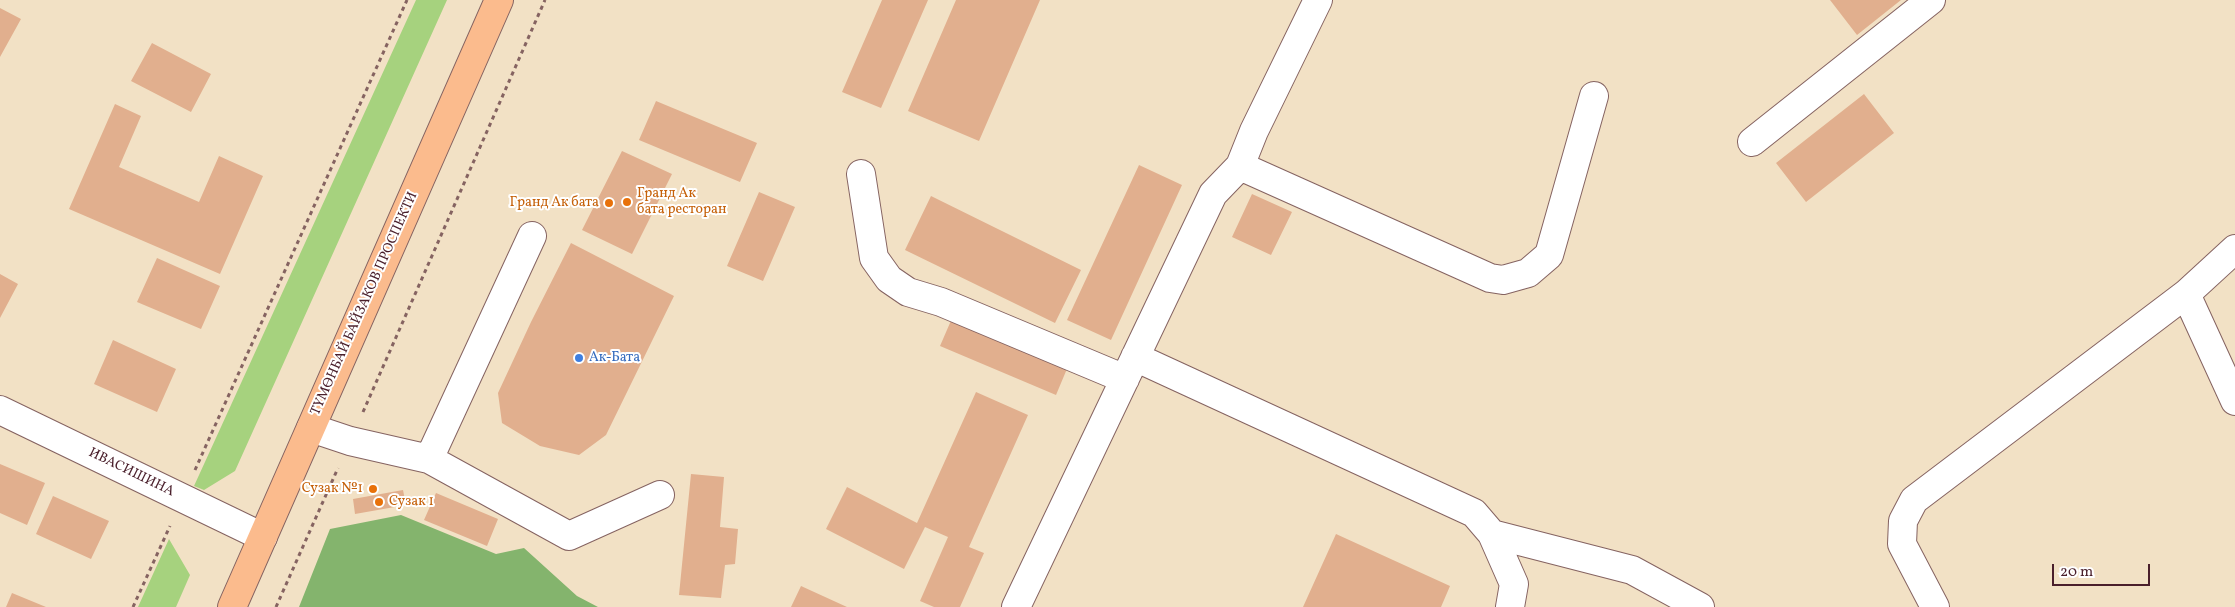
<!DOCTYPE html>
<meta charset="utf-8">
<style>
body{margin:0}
#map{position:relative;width:2235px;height:607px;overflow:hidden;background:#f2e1c5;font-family:Vollkorn,serif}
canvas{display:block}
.scale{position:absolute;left:2052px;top:564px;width:98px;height:22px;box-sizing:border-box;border:2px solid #4a1f2b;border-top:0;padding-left:6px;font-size:15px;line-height:18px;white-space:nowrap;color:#4a1f2b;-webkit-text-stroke:4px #fff;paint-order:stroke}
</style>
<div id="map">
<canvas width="2235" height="607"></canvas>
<div class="scale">20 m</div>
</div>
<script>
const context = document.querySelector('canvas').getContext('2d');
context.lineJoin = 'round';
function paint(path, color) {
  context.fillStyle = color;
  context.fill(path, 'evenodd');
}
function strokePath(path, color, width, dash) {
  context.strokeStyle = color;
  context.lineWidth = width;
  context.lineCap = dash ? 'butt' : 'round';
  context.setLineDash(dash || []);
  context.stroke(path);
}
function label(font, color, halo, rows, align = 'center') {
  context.font = font + ' Vollkorn,serif';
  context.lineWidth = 4;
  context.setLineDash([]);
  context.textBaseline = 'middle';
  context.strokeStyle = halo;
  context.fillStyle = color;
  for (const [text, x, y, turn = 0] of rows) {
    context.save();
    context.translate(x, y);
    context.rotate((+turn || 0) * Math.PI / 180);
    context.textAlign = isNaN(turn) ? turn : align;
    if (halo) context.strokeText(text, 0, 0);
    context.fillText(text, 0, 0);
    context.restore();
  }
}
const green = new Path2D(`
 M416 0H447L235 471 204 490 194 486Z
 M169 539 190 575 176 607H138Z`);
const forest = new Path2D(`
 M401 515 496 554 524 548 577 596 598 607H299L330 529Z`);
const building = new Path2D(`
 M882 0H928L881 108 842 92Z
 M956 0H1040L979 141 908 111Z
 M1830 0H1901L1857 35Z
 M0 8 21 19 0 57Z
 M152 43 211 74 191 112 131 81Z
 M1864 94 1894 133 1806 202 1776 163Z
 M656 101 757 143 740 182 639 140Z
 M115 104 141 116 119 167 199 202 219 156 263 176 220 274 69 209Z
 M622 151 672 174 632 254 582 230Z
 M1139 165 1182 185 1111 340 1067 320Z
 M759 192 795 207 763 281 727 266Z
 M1252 194 1292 212 1271 255 1232 237Z
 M931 196 1081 270 1055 323 905 250Z
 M571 243 674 296 606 435 579 455 540 446 502 423 498 393 531 322Z
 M157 258 220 286 201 329 137 302Z
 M0 274 18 284 0 318Z
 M953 316 1069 364 1056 395 940 346Z
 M113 340 176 369 157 412 94 384Z
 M976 392 1028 415 969 547 984 553 960 607H934L920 601 948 537 925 527 904 569 826 529 847 487 917 523Z
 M0 464 45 483 27 525 0 513Z
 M691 474 724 477 720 527 738 529 735 564 725 565 721 598 679 595Z
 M403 490 406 505 355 514 353 499Z
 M436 493 498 519 487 546 424 520Z
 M53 496 109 521 91 559 36 534Z
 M1336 534 1450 586 1441 607H1303Z
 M801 586 847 607H791Z
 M12 593 46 607H6Z`);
const path = new Path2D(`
 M363 412 545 0
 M195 470 407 0
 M133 607 170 526
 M276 607 338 468`);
const minor = new Path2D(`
 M1752 142 1931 0
 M1240 166 1490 278 1503 280 1528 273 1549 255 1594 96
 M861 174 874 258 889 279 908 292 941 302 1125 379
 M2186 294 2235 401
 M1135 357 1474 513 1492 534 1514 584 1510 607
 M0 410 263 537
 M311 428 350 441 429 459 532 236
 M429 459 569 536 660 495
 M1492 534 1632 570 1700 607
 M1016 607 1213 194 1240 166 1254 131 1318 0
 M1935 607 1902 544 1903 521 1914 500 2186 294 2235 249`);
const highway = new Path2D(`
 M232 607 499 0`);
const markers = [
 [627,202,5,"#e8710a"],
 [609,203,5,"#e8710a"],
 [579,358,5,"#3f7fe0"],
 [373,489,5,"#e8710a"],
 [379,502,5,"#e8710a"]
];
const foodNames = [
 ["Гранд Ак",637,194],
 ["бата ресторан",637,210],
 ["Гранд Ак бата",599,203,"right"],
 ["Сузак №1",363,489,"right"],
 ["Сузак 1",389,502]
];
const streetNames = [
 ["ТҮМӨНБАЙ БАЙЗАКОВ ПРОСПЕКТИ",365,304,-66],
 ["ИВАСИШИНА",131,473,26]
];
const shopNames = [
 ["Ак-Бата",589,358]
];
paint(green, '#a6d27e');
paint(forest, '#84b46d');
paint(building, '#e1af8e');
strokePath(minor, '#856361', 30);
strokePath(highway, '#856361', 30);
strokePath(path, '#856361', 3, [4, 4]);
strokePath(minor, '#fff', 28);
strokePath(highway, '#fbbb8d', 28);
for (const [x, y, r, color] of markers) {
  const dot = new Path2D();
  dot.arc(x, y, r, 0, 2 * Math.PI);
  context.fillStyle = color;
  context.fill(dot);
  strokePath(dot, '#fff', 2);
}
label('14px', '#c56008', '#fff', foodNames, 'left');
label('14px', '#4a1f2b', '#fff', streetNames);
label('14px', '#366cbe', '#fff', shopNames, 'left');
</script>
